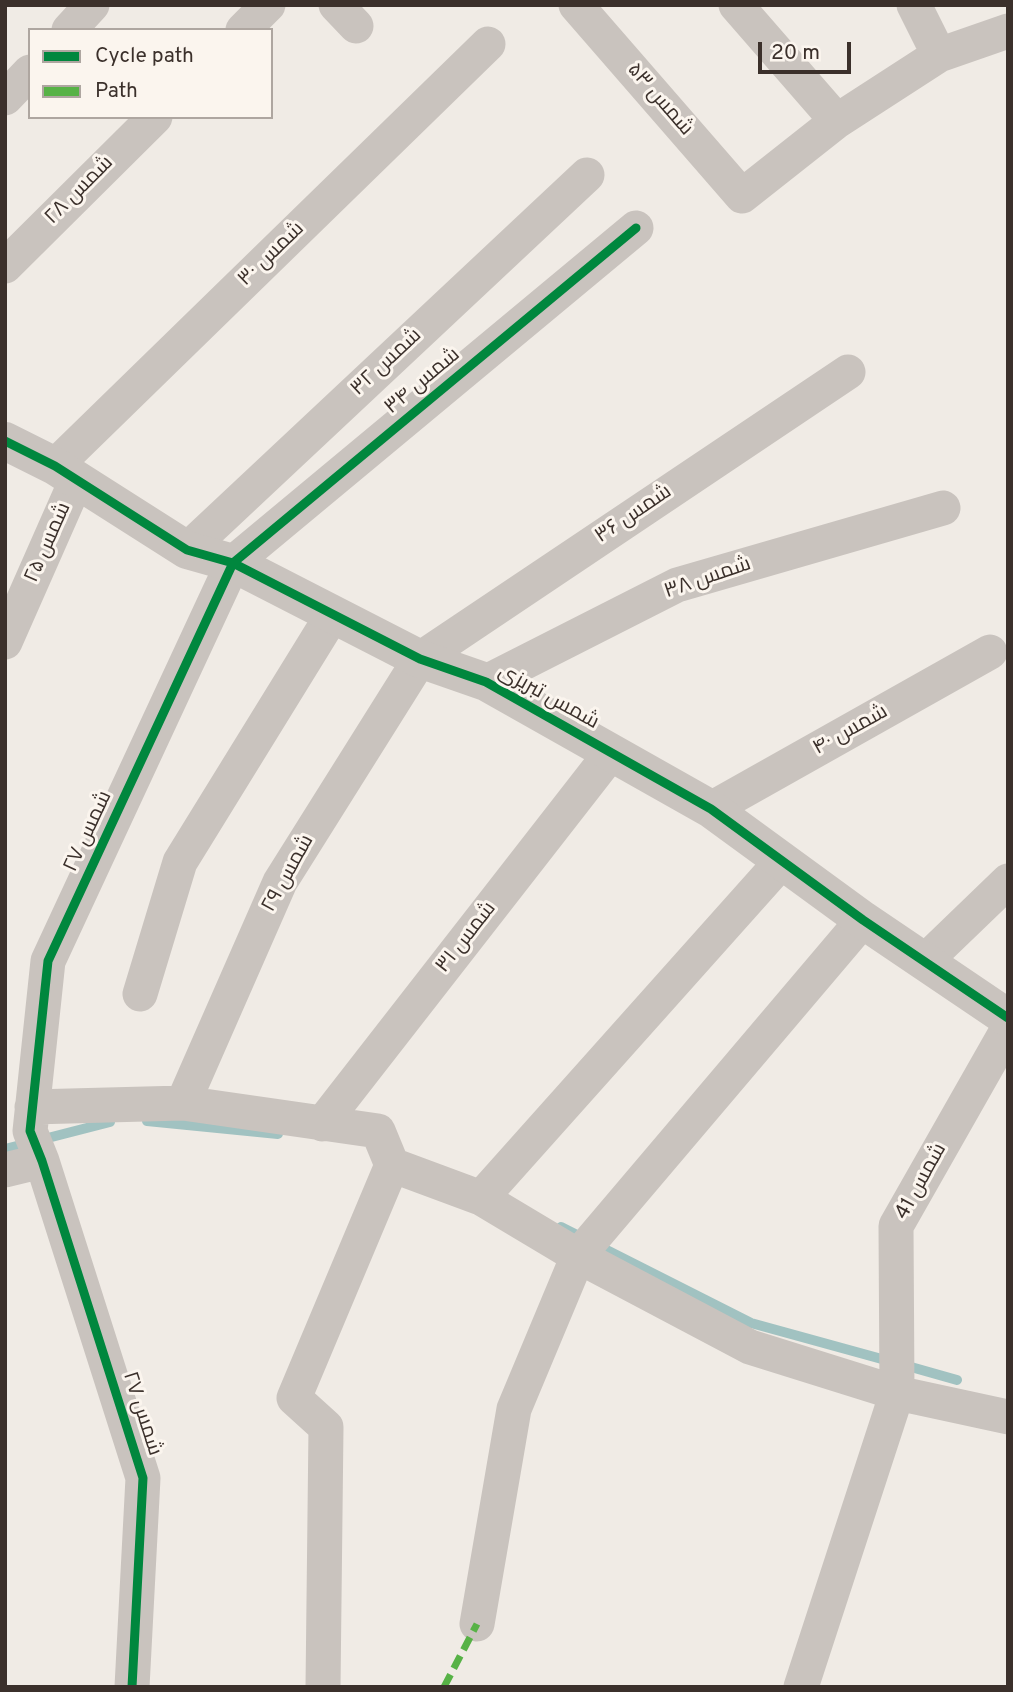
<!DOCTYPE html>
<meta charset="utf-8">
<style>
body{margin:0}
#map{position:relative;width:1013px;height:1692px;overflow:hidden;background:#f0ebe5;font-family:Overpass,sans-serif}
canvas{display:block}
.frame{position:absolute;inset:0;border:7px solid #3b302b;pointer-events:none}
.legend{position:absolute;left:28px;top:28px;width:245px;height:91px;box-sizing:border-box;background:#fbf5ee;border:2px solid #aea6a0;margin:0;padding:9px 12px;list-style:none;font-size:21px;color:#3b302b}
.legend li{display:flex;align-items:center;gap:14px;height:35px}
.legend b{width:35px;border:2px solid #aea6a0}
.scale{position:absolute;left:758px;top:42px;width:93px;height:32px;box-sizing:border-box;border:4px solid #3b302b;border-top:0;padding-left:9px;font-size:21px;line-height:24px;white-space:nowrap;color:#3b302b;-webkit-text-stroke:5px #fbf5ee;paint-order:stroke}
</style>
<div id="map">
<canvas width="1013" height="1692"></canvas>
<div class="frame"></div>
<ul class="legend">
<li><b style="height:9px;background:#00873e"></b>Cycle path</li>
<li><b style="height:9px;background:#57b246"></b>Path</li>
</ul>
<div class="scale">20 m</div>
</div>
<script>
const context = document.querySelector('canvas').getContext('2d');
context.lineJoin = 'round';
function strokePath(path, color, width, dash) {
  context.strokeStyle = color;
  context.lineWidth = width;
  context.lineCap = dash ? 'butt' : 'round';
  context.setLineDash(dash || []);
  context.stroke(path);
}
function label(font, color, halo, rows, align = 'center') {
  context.font = font + ' Overpass,Cairo,sans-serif';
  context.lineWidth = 6;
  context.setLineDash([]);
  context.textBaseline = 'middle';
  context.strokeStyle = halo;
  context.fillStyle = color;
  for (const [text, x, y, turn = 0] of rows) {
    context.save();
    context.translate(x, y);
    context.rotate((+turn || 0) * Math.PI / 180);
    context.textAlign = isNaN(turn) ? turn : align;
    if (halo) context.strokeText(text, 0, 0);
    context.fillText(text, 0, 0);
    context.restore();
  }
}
const stream = new Path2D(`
 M147 1121 278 1134
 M5 1149 110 1122
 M561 1227 751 1323 889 1361
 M904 1365 957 1380`);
const minor = new Path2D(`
 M336 5 356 26
 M576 5 742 196 837 121 939 55 1008 31
 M736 5 837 121
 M914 5 939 55
 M69 30 92 5
 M243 30 268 5
 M5 98 30 72
 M5 266 155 117
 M55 466 488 44
 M187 550 587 175
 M5 642 76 481
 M486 682 677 585 943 508
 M711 809 990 652
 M924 962 1008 881
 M140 994 180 862 333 614
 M183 1103 280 882 420 659 848 372
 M32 1107 183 1103 378 1131 392 1165 294 1398 326 1427 323 1687
 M322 1124 611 753
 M392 1165 481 1198 578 1256 750 1347 897 1393 1008 1417
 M5 1170 42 1161
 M481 1198 782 861
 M477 1624 514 1409 578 1256 863 920
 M132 1687 143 1478 42 1161 30 1131 48 961 233 563 636 228
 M801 1687 897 1393 896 1226 1008 1029`);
const tertiary = new Path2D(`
 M5 441 55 466 187 550 233 563 420 659 486 682 711 809 863 920 1008 1018`);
const quiet = new Path2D(`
 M444 1687 477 1624`);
const cycleway = new Path2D(`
 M5 441 55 466 187 550 233 563 420 659 486 682 711 809 863 920 1008 1018
 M132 1687 143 1478 42 1161 30 1131 48 961 233 563 636 228`);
const streetNames = [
 ["شمس ۵۳",659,100,49],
 ["شمس ۲۸",80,191,-45],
 ["شمس ۳۰",272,255,-44],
 ["شمس ۳۲",387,363,-43],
 ["شمس ۳۴",423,382,-40],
 ["شمس ۳۶",634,515,-34],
 ["شمس ۲۵",49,543,-66],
 ["شمس ۳۸",708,579,-19],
 ["شمس تبریزی",548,698,29],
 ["شمس ۴۰",851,731,-29],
 ["شمس ۲۷",89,832,-65],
 ["شمس ۲۹",289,874,-61],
 ["شمس ۳۱",467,938,-52],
 ["شمس 41",922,1182,-61],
 ["شمس ۲۷",141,1414,72]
];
strokePath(stream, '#a1c2c1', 10);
strokePath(minor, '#c9c3be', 35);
strokePath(tertiary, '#c9c3be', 38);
strokePath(quiet, '#57b246', 7, [14, 7]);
strokePath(cycleway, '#00873e', 9);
label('21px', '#3b302b', '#fbf5ee', streetNames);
</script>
